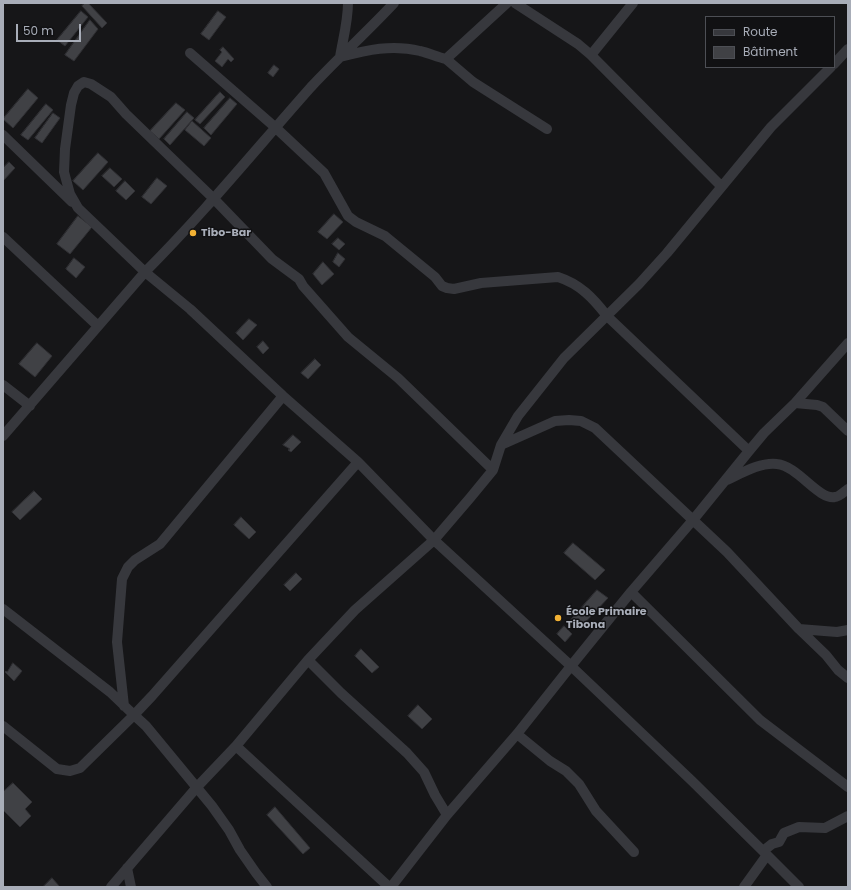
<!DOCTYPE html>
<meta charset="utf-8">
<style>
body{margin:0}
#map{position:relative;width:851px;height:890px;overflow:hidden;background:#161618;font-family:Poppins,sans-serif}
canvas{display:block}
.frame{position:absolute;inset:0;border:4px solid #a8adb8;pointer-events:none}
.legend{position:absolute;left:705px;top:16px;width:130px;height:52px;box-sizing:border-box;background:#111113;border:1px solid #4d4f55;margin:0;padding:5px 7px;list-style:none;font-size:12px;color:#a8adb8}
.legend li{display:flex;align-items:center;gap:8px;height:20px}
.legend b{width:20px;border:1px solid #4d4f55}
.scale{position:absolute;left:16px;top:24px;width:65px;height:18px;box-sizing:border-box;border:2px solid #a8adb8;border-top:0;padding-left:5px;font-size:12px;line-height:14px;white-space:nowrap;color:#a8adb8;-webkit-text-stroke:3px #111113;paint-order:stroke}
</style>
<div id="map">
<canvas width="851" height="890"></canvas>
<div class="frame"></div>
<ul class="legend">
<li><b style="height:5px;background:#37383d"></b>Route</li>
<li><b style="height:11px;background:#404145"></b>Bâtiment</li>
</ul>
<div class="scale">50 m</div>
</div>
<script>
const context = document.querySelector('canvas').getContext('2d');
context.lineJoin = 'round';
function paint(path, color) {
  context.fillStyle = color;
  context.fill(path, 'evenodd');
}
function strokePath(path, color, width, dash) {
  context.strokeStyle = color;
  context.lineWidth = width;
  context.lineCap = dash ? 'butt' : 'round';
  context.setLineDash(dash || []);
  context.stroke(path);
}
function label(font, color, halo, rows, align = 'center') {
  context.font = font + ' Poppins,sans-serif';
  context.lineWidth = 3;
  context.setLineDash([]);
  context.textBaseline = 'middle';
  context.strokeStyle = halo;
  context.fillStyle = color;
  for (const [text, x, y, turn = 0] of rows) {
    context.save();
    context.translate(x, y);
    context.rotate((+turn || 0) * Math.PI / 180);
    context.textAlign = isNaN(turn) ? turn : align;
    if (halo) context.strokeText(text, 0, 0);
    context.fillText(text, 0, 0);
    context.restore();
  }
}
const building = new Path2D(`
 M85 3H88L107 23 102 28 82 6Z
 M81 11 88 17 65 46 57 40Z
 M218 11 226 17 209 40 201 34Z
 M90 20 98 29 74 61 65 55Z
 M223 47 234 59 231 62 228 59 222 67 215 61 222 52 220 50Z
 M274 65 279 69 273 77 268 73Z
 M28 89 38 98 13 128 3 119Z
 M220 92 225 97 200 124 195 120Z
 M230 98 237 104 211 135 204 128Z
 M176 103 185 110 159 139 150 131Z
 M46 104 53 110 28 140 21 135Z
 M187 112 194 118 170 145 164 139Z
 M53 113 60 118 42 143 35 138Z
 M192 121 211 138 204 146 185 130Z
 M98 153 108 162 83 190 73 181Z
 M9 162 15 168 3 181V168Z
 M110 168 122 179 114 187 102 176Z
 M157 178 167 186 151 204 142 197Z
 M125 181 135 191 126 200 116 191Z
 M334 214 343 222 327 239 318 232Z
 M78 216 92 227 70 254 57 244Z
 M338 238 345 244 339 250 332 244Z
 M338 253 345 259 339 267 333 262Z
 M74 258 85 267 76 278 66 269Z
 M323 262 334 274 322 285 313 274Z
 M249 319 257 325 243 340 236 333Z
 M263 341 269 348 263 354 257 347Z
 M37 343 52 356 35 377 19 364Z
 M315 359 321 365 308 379 301 373Z
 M293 435 301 442 291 452 288 450 290 449 283 445Z
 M34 491 42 499 20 520 12 512Z
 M241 517 256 532 249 539 234 525Z
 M573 543 605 570 595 580 564 553Z
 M296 573 302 579 290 591 284 585Z
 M597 590 608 598 579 629 570 621Z
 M564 626 572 634 565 642 557 634Z
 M361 649 379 667 372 673 355 656Z
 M13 663 22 671 14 681 5 672 6 671 7 672Z
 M418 705 432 719 422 729 408 716Z
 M13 783 32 802 25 809 31 816 20 827 3 810V792Z
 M275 807 310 848 303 854 267 815Z
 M52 878 60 887H43Z`);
const street = new Path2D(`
 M348 3C348 21 343 39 340 57 367 50 392 44 420 51 429 53 437 57 446 59L507 3
 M394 3C367 32 338 58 311 87 256 149 204 213 145 272L78 208 70 194 64 172 65 149 71 105 74 93 78 86 84 82 91 84 111 97 126 114 214 199 272 259 299 279 303 286 348 337 398 378 493 470
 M515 3 578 44 591 55 721 186
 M190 53 276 128 324 173 348 216 356 222 385 236 435 277 442 286 447 288 454 289 481 283 558 277C580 284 593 298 607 316L749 451
 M591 55 633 3
 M446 59 473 82 547 129
 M834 64 848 49
 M3 135 72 202
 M3 237 98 326
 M3 385 30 406
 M795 403 817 405 823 407 848 431
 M3 436 145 272 190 309 283 396 358 462 434 540 571 666 631 592 693 520 749 451 764 433 795 403 848 343
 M501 445 555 421 569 420 581 421 595 428 727 552 799 629 826 655 838 670 848 678
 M727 480C742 473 760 462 777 464 798 466 818 500 835 497 839 497 844 492 848 489
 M631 592 760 720 848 787
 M3 609 110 692 134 715 152 696 358 462
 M799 629 837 632 848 630
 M308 660 341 693 407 753 424 772 435 795 447 815
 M124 706 117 642 122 579 128 567 135 560 160 544 283 396
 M3 726 57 769 70 771 80 768 134 715 146 726 212 806 229 830 240 850 256 873 267 887
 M517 734 550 761 566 771 579 784 596 811 634 852
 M236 746 389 887
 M763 851 772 844 779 842 784 833 799 827 825 828 848 816
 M767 855 799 887
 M127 868 131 887
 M111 887 197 787 236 746 308 660 355 610 434 540 470 498 493 470 501 445 518 416 564 358 639 284 667 253 771 127 831 67
 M391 887 447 815 517 734 571 666 692 781 767 855 744 887`);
const markers = [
 [193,233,4,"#f2b134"],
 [558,618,4,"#f2b134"]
];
const poiNames = [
 ["Tibo-Bar",201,233],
 ["École Primaire",566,612],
 ["Tibona",566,625]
];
paint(building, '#404145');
strokePath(building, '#303034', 1);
strokePath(street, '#37383d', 10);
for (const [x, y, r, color] of markers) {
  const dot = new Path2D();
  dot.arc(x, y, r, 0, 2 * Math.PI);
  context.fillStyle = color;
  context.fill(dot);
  strokePath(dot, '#111113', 1.5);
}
label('bold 11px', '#a8adb8', '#111113', poiNames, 'left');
</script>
